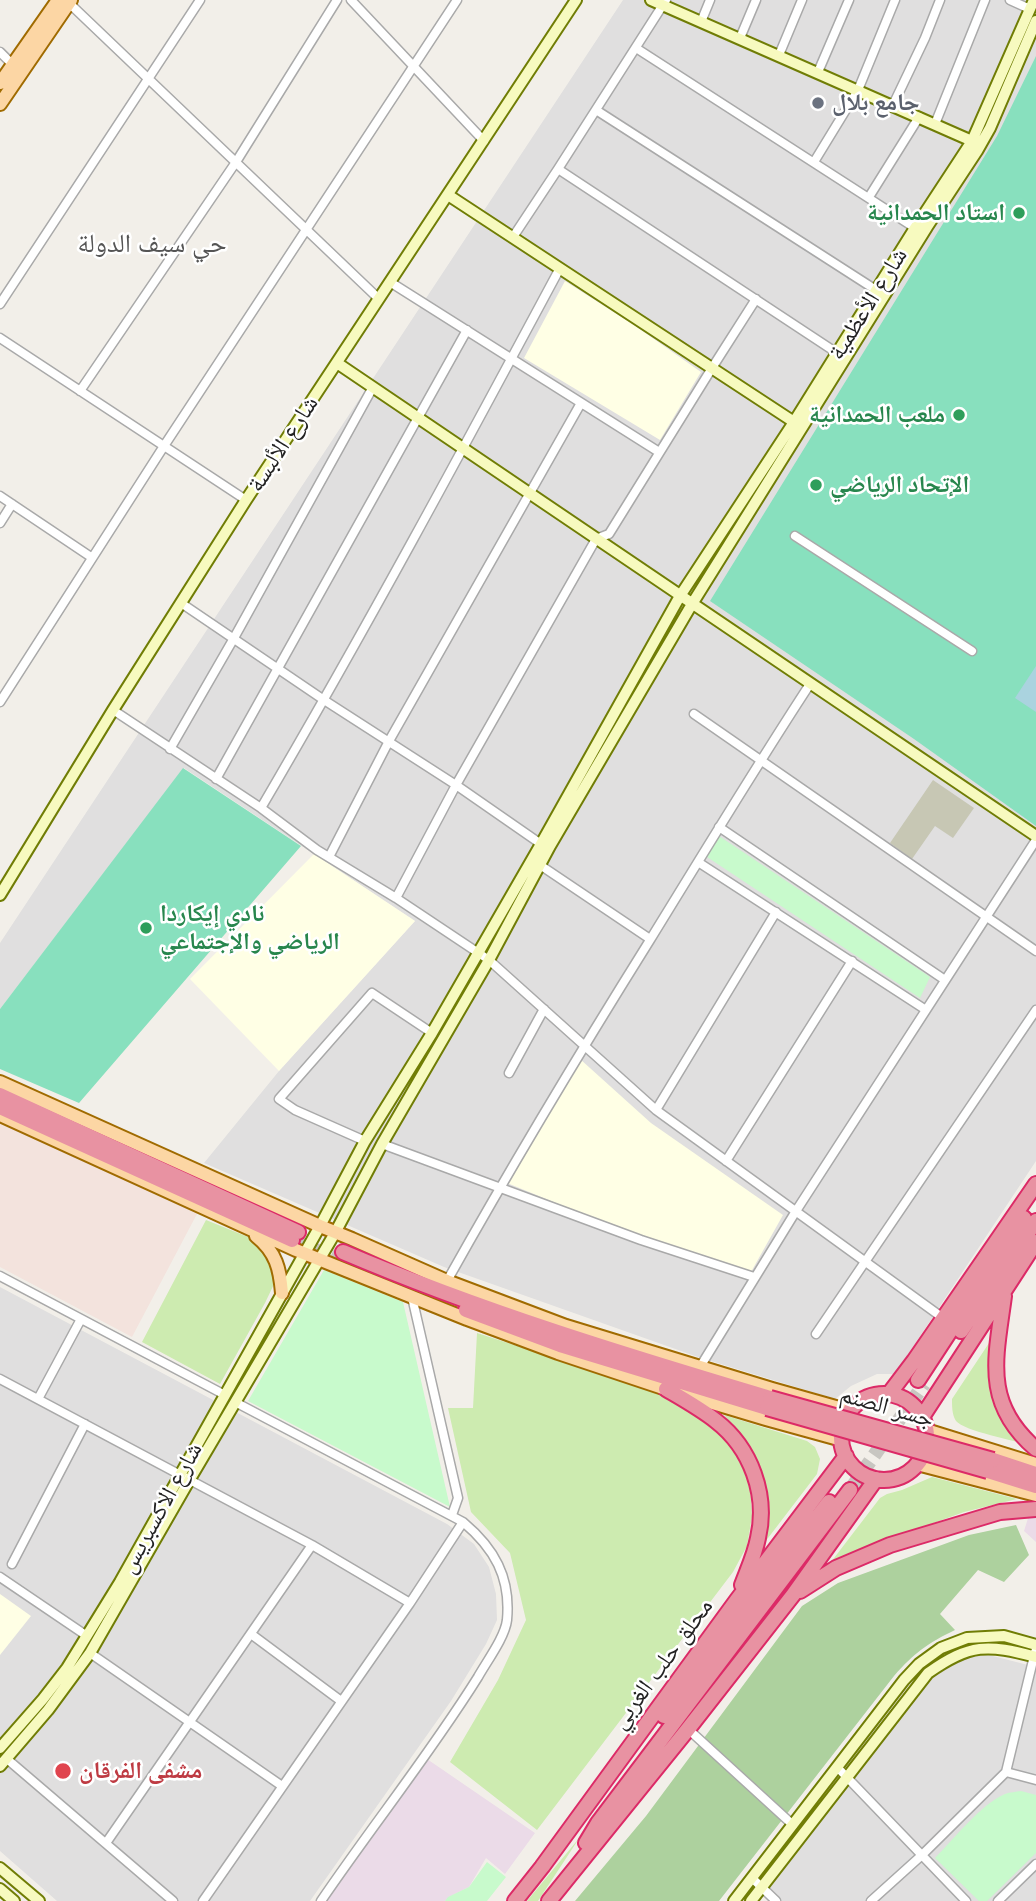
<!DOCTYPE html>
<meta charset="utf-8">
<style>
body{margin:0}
canvas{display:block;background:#f2efe9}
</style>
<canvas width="1036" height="1901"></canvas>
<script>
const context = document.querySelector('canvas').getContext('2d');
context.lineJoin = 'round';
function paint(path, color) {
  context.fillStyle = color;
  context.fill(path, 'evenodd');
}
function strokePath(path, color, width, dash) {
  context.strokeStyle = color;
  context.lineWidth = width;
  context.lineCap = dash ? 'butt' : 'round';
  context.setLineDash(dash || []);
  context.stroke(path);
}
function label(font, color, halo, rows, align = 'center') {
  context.font = font + ' Raleway,"Noto Naskh Arabic",sans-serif';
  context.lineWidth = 5;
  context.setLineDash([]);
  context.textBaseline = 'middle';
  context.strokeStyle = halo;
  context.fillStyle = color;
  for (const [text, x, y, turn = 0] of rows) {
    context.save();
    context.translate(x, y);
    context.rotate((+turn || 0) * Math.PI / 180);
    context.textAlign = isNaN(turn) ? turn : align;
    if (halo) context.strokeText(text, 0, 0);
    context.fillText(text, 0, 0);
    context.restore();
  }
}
const residential = new Path2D(`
 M623 0H1036V1161L895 1374H877L851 1386 835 1399 698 1357 444 1267 204 1163 279 1071 415 921 184 768 0 1009V943Z
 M0 1287 447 1524 474 1544 489 1567 496 1594 497 1620 486 1644 451 1701 310 1901H57L0 1851Z
 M969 1650 1036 1667V1901H777L763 1886 928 1680Z`);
const industrial = new Path2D(`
 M1029 1515 1036 1516V1542L1024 1531Z
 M427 1759 535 1833 505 1874 486 1858 469 1887 449 1897 445 1901H327Z`);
const education = new Path2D(`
 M565 281 634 325 701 372 660 440 524 358Z
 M314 854 415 921 279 1071 190 979Z
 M580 1059 651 1123 783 1215 751 1272 642 1238 507 1183Z
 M0 1594 31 1616 0 1655Z`);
const military = new Path2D(`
 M0 1122 198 1212 132 1337 0 1267Z`);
const construction = new Path2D(`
 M933 780 974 808 953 838 935 826 912 859 890 843Z`);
const grass = new Path2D(`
 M206 1220 248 1237 263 1247 271 1264 275 1282 265 1303 220 1384 142 1342Z
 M477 1333 654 1390 695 1411 722 1432 741 1459 750 1486 752 1516 747 1546 733 1572 537 1830 450 1762 498 1680 526 1620 510 1553 471 1512 448 1408H473Z
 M991 1340 993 1382 1030 1445C1016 1441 964 1431 956 1421 952 1415 952 1406 952 1399Z
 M724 1415 807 1441 815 1447 820 1459 817 1474 765 1542C766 1520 769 1497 763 1476 756 1453 739 1432 724 1415Z
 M932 1477 1017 1499 964 1512 848 1554 831 1562 880 1498 887 1494 902 1490Z
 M580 1837 538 1901H527Z`);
const forest = new Path2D(`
 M1016 1525 1029 1555 1004 1582 978 1570 940 1614 955 1630C928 1643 914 1653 894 1676L719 1901H575L646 1816 802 1606 838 1583 969 1535Z`);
const park = new Path2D(`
 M719 836 930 977 920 998 707 857Z
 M324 1270 403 1302 450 1507 248 1401Z
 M1021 1791 1036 1795V1853L987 1901H979L935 1858C955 1838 980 1805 1005 1794 1010 1792 1016 1792 1021 1791Z
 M487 1862 506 1877 487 1901H445L448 1897 469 1887Z`);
const pitch = new Path2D(`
 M1036 56V826L914 739 710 601 997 136Z
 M183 768 301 846 79 1103 0 1069V1009Z`);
const water = new Path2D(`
 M1036 666V712L1015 698Z`);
const highwayTunnel = new Path2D(`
 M292 1240 341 1261
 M850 1490 924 1384`);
const street = new Path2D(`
 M351 0 484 141
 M1010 0 1030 9
 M69 3 379 299
 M701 22 710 0
 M740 38 756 0
 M636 48 915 228
 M0 52 13 65
 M779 55 802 0
 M818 72 849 0
 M893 105 925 38 940 0
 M596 110 876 290
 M935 124 985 0
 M814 162 858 90 895 0
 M558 169 837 353
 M869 197 919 117
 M513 237 558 169 666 0
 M390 282 659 452
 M0 304 200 0
 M0 338 246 500
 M80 391 236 162 337 0
 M0 496 91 557
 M0 523 12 504
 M795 536 972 651
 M181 603 324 700 456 785 541 844
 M0 702 164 446 457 0
 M113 710 261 808 317 850 396 898 489 960 656 1110 943 1318
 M694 714 1036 951
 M170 749 234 638 373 387
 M216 779 467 330
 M261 808C365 631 463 449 560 268
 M719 827 945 980
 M329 857 389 741 581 403
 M698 862 926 1010
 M540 865 650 939
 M396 898 456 785 596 539 609 534 712 368 756 299
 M509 1073 544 1009
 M656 1110 776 912
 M365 1141 295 1110 279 1099 372 993 432 1033
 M382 1144 641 1240 754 1277
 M726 1161 852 961
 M0 1276 225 1395
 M447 1281C512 1165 580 1052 650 940 703 854 755 768 810 684
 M412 1297 458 1498 452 1515
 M816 1334 1036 1010
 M700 1367 796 1211 1036 840
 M0 1379 312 1545 410 1603
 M38 1399 81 1319
 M235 1402 463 1522C494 1548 511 1577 507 1620 505 1637 487 1661 478 1677 430 1754 372 1826 321 1901
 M12 1564 85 1424
 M0 1577 87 1636
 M251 1634 341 1701
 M90 1653 282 1786
 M688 1729 793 1825
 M7 1759 173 1901
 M837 1767 966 1901
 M1006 1772 1035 1652
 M106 1843 312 1545
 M752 1878 776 1901
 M203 1901 410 1603 463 1522
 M871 1901 922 1855 1006 1772 1036 1780
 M998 1901 1036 1864`);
const secondary = new Path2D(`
 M651 0 972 141
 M448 195 794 422
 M337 363 1036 836
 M0 895 113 710 246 500 576 0
 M0 1748 43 1699 67 1668 120 1582 320 1226 365 1141 432 1033 541 844 680 596 794 422 915 228 972 141 1034 0
 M0 1766 48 1710 90 1653 190 1479 335 1233 382 1144 489 960 550 846 692 604 927 227 977 151 990 128 1036 21
 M0 1868 39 1901
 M0 1889 14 1901
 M734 1901 904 1680 919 1664 941 1648 967 1638 1004 1636 1036 1645
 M751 1901 928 1673C971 1643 987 1644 1036 1657`);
const primary = new Path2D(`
 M0 83 58 0
 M0 104 71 0
 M0 1082 320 1226 352 1239 447 1281 566 1326 772 1389 850 1411
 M0 1115 296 1250 467 1319 558 1353 666 1389 766 1419 842 1440
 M256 1236C276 1252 280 1269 282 1293
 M926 1430 1036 1464
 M917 1464 1036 1495`);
const highway = new Path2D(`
 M0 1095 298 1232
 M0 1107 292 1240
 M343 1252C481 1311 626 1355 770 1398
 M1004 1296C996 1357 982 1403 1036 1449
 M466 1310 560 1345 767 1408
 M961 1331 1036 1221
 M918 1380 1024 1218
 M666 1389C683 1399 701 1409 716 1421 751 1448 768 1495 758 1538 755 1554 748 1569 742 1585
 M889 1394 914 1361 1036 1184
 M841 1437a43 43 0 1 1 86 0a43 43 0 1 1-86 0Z
 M922 1417 1036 1242
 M993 1460 1036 1474
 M988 1471 1036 1486
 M800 1591 836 1568 890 1545 1000 1512 1036 1509
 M664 1716 829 1502
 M586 1843 598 1823 850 1490
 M515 1901 542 1867 737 1600 846 1456
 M549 1901 688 1729 793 1595 876 1479`);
const highwayBridge = new Path2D(`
 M770 1398 993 1460
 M767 1408 988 1471`);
const markers = [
 [818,103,7,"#6b7280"],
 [1019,213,7,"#2e9e5b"],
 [959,415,7,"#2e9e5b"],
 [816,485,7,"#2e9e5b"],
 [146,928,7,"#2e9e5b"],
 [63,1771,9,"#e0444e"]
];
const worshipNames = [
 ["جامع بلال",832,103]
];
const leisureNames = [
 ["استاد الحمدانية",1005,213],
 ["ملعب الحمدانية",945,415],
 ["الإتحاد الرياضي",830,485,"left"],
 ["نادي إيكاردا",160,914,"left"],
 ["الرياضي والإجتماعي",160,942,"left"]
];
const streetNames = [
 ["شارع الأعظمية",868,304,-58],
 ["شارع الألبسة",283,444,-57],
 ["جسر الصنم",887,1407,16],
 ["شارع الاكسبريس",161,1508,-61],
 ["محلق حلب الغربي",662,1664,-54]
];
const healthNames = [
 ["مشفى الفرقان",79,1771]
];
const neighbourhoodNames = [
 ["حي سيف الدولة",152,244]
];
paint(residential, '#e0dfdf');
paint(industrial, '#ebdbe8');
paint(education, '#ffffe5');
paint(military, '#f3e3dd');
paint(construction, '#c7c7b4');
paint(grass, '#cdebb0');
paint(forest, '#add19e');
paint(park, '#c8facc');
paint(pitch, '#88e0be');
paint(water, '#aad3df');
strokePath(highwayTunnel, '#c8c6c1', 14, [14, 7]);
strokePath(street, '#a9a9a9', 11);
strokePath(secondary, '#707d05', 14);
strokePath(primary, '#a06b00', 16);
strokePath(highway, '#dc2a67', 18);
strokePath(street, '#fff', 8);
strokePath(secondary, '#f7fabf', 10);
strokePath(primary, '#fcd6a4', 12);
strokePath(highway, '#e892a2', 14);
strokePath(highwayBridge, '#dc2a67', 18, []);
strokePath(highwayBridge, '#e892a2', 14);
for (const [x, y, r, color] of markers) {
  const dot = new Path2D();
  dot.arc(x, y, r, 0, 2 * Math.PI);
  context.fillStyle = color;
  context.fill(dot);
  strokePath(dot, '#fff', 2.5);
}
label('bold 24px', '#5b616d', '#fff', worshipNames, 'left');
label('bold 24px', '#27864d', '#fff', leisureNames, 'right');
label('24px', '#222', '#fff', streetNames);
label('bold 24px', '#be3a42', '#fff', healthNames, 'left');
label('26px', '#555', '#fff', neighbourhoodNames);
</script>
